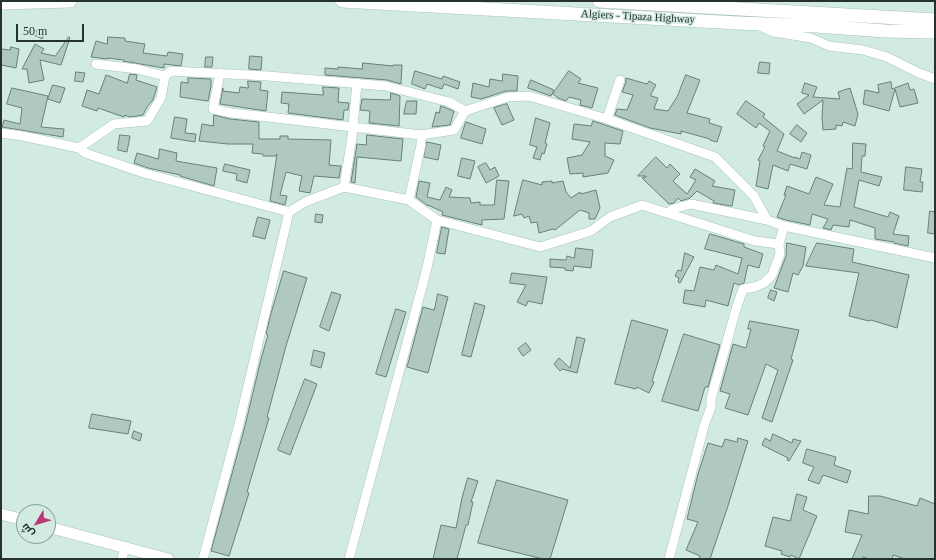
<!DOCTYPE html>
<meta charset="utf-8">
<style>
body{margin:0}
#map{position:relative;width:936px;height:560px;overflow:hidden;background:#d1ebe0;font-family:"Times New Roman",Cairo,serif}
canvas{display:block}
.frame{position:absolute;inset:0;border:2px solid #27312d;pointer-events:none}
.north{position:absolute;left:16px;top:504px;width:40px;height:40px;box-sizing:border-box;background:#d1ebe0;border:1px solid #8da198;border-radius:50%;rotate:232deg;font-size:11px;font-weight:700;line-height:16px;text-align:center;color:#27312d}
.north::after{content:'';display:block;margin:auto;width:14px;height:18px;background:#bd3675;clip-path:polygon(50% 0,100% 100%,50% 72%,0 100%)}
.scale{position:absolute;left:16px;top:24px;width:68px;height:18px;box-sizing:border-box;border:2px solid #27312d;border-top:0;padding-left:5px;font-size:12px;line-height:14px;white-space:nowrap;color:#27312d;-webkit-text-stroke:3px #d1ebe0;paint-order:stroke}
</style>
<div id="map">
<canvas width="936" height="560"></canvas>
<div class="frame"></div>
<div class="north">ش</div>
<div class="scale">50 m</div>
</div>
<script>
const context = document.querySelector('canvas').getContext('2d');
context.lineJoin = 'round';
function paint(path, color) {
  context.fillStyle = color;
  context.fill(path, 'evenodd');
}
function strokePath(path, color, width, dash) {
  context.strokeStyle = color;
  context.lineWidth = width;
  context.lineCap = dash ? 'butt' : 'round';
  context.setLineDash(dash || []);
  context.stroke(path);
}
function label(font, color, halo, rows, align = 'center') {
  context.font = font + ' "Times New Roman",serif';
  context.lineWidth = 3;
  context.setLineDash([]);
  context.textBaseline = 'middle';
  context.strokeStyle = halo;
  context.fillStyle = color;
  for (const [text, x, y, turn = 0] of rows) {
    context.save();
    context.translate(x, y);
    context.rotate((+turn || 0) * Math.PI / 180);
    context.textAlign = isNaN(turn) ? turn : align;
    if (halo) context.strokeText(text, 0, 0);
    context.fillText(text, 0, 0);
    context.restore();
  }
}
const building = new Path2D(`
 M38 29 45 34 42 39 34 35Z
 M69 37 70 38 61 65 40 60 44 80 29 83 27 69H22L35 44 44 49 41 53 55 56Z
 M108 37 125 38V41L145 44 143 53 167 56 168 52 183 54 181 66 164 64V68L123 61 124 60 107 58V59L91 57 96 41 107 44Z
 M11 47 19 49 16 68 1 65V49L10 50Z
 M250 56 262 57 261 70 249 69Z
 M206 57H213L212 67H205Z
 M760 62 770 63 769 74 758 73Z
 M363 63 393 66V65H402L401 84 387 80 325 75V68L338 69V67L362 69Z
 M415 71 442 79 443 76 460 82 458 89 444 84 442 89 427 84 425 89 412 84Z
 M569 71 581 79 578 83 598 88 592 108 580 105 581 100 569 97 566 101 558 98 553 94Z
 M76 72 85 73 83 82 75 81Z
 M130 74 137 75 136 80 157 87 153 100 147 107 143 115 129 117 125 115 124 117 98 108 97 111 82 106 87 90 99 94 106 75 127 83Z
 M503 74 518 76 517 91H506L481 99 471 97 473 83 489 87 490 79 502 81Z
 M686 75 700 80 687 113 710 119 709 123 722 127 717 142 710 140V139L681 131V134L650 128 615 115 617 109 627 110 633 95 622 92 626 82V78L647 84 649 81 656 85 651 94V96L658 98 654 109 668 111 677 97Z
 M188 78 211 79V86L208 101 180 97 181 82 188 83Z
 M531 80 554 90 551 96 528 88Z
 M248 81 261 82 260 90 268 91 266 111 220 104 223 88V91L239 93 240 87 248 88Z
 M891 82 892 89 908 83 910 90 914 89 918 103 900 107 895 89 889 111 863 104 865 90 879 93 878 85Z
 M805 83 817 87 813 97 840 99 838 92 850 88 858 114 855 126 843 122 842 126 836 125V129L823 130 822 118 823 100 804 114 797 104 809 95 802 93Z
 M53 85 65 88 60 103 48 99Z
 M323 87 339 88 338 102 349 103 348 110H344L343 120 288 113 289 104 281 103 282 92 323 95Z
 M12 88 48 96 41 127 64 129 63 137 2 127 4 120 20 124 22 108 7 104Z
 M391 93 400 96 399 126 369 123 370 111 360 110 362 99 390 100Z
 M407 101H417L416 114H404Z
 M746 101 765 114 763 117 784 134 777 151 795 158V157L800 159 802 152 811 155 807 169 790 164 788 171 773 165 768 189 756 186 760 161 758 160 765 147 763 146 770 131 759 123 756 128 737 114Z
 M507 104 514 120 502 125 494 108Z
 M441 106 454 111 450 125 432 127 436 112 439 113Z
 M214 115 230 119 259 122V139H280V136H288V139L331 140 329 165 341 166 339 178 314 176 310 193 299 191 302 176 286 172 280 195 287 196 285 205 270 201 277 154 276 156H263V154L252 153 253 144H228L199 141 202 124 213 126Z
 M175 117 187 119 185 133 196 134 195 142 171 138Z
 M536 118 550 123 545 143 547 144 544 154 542 153 540 160 533 158 537 147 530 145Z
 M593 121 623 131 620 144 605 143V156L614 160 608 173 583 177V173L570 174 567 158 582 155 590 142 572 139 574 124 591 126Z
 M466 122 486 129 482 144 461 138Z
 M797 125 807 133 801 142 790 134Z
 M120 135 130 136 127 152 118 150Z
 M367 135 403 139 401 161 357 157 355 183 351 182 357 144 366 145Z
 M427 142 441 145 438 160 424 157Z
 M853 143 866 144 865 156H862L861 172 882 177 879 186 859 180 854 207 888 217 890 212 899 216 893 234 909 236 908 246 894 243V242L875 239V228L850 220 849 227 833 225 831 230 823 228 828 219 812 214 810 225 786 220 777 217 786 195H784L787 186 809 194 816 177 833 184 824 205 840 207 847 168 852 169Z
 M160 149 177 153 176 161 217 168 214 186 180 176V175L148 168 134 163 137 153 158 159Z
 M656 157 667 168 670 164 680 174 673 181 687 194 696 180 690 177 695 169 715 181 712 186 735 190 732 206 713 203 714 201 697 191 690 198 681 201 678 198 674 203 669 204 642 178 646 177V176H638Z
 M462 158 475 161 470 179 458 176Z
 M486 163 490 170 495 167 499 176 486 183 478 167Z
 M225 164 250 170 247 183 236 180 237 174 223 171Z
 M906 167 922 169 920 182H923L922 192 904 190Z
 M497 180 509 181 504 219 482 220V225L442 215 443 212 428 205V206L416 197 419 181 430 183 427 197 440 200 446 187 452 190 449 197 470 198 471 203 480 202V205H494Z
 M523 180 542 185V182L552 181V183L563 181 566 192 571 198 580 192 581 194 596 190 600 208 595 219H589V213L580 210 555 230 553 229 539 233 537 222 531 223 529 216 524 218 522 214 514 216Z
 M930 211 935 212V234L928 233Z
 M316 214 323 215 322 223 315 222Z
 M258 217 270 220 265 239 253 236Z
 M442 227 449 229 445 254 437 253Z
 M710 234 744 244V247L763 254 759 268 748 265 744 283 739 285 734 283 728 306 706 300 705 307 683 303 685 290 694 291 700 267 714 270 716 265 738 274 742 258 705 249Z
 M787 243 806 247 803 266 798 275 793 273 788 292 774 288 786 256Z
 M817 243 854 249 852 262 909 275 897 328 871 320 869 321 849 316 859 273 806 266Z
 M576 248 593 250 591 268 574 266 573 271 565 270V268L550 267V259L566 260 567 256 574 258Z
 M685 253 694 257 680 283 678 282 679 278 675 276 678 270 681 271Z
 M284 271 307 278 286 346 267 417 269 418 247 492 249 493 229 556 211 551 245 426 261 359 268 335 266 334 270 317Z
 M512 273 547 277 542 304 528 301 526 306 517 302 526 285 510 283Z
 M771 290 777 292 774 301 768 298Z
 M332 292 341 295 329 331 320 327Z
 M438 294 448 297 428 373 407 367 423 307 434 310Z
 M475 303 485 306 471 357 462 355Z
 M396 309 406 312 386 377 376 374Z
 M632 320 668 330 652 381 654 382 649 393 637 387 636 389 615 384Z
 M750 321 799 330 791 359 793 360 772 422 762 418 778 370 766 364 748 415 725 408 730 394 720 391 733 344 746 348 751 329H748Z
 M684 334 720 345 708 387H705L698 411 662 401Z
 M577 337 585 339 577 373 562 369 560 371 554 364 559 358 570 368Z
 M526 343 531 350 523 356 518 349Z
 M314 350 325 353 321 368 311 365Z
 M305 379 317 384 290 455 278 450Z
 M92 414 131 421 128 434 89 428Z
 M134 431 142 434 140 441 132 438Z
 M773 434 792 443 793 439 801 441 789 461 787 460 788 458 762 445 765 438 770 441Z
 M738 438 748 441 727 509 710 559H699L700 556 686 550 698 522 687 519 698 474 708 443 722 447 725 439 737 442Z
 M807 449 836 457 834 465 851 471 847 483 823 475 819 484 808 480 814 467 803 463Z
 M468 478 478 481 471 502H473L468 525H466L457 559H433L441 525 456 528 462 498Z
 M497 480 568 500 550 559H543L478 543Z
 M797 494 807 497 803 510 817 516 799 559 791 555 790 557 781 554 782 551 765 546 773 517 790 521Z
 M869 496H880L917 506 920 498 935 504V559H905L893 555 892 559H870L863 557 862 559H852L862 535 845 532 849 510 868 514Z`);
const minor = new Path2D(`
 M760 26 774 32 811 38 829 46 863 50 887 57 919 73 935 79
 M96 64 137 69 165 76
 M220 73 213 109 231 113 259 116 421 135 454 130 465 111 508 97 529 96 607 119 715 157 754 196 767 220 784 226 935 258
 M607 119 620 80
 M1 133 23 136 79 148 85 153 144 173 289 212 305 202 344 187 409 200 437 220 540 247 591 231 610 217 642 205 755 241 779 244
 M79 148 114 124 147 121 161 98 165 76 171 71 268 76 386 86 449 102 465 111
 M344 187 352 137 357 83
 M409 200 421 145V135
 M667 213 673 209 691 204 767 220
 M122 559 125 548
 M203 559 239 424 289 212
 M349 559 427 268 437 220
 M669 559 704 426 711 407V399L736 309 743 289 755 287 764 283 772 275 780 254 779 244 784 226`);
const major = new Path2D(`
 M1 514 24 520
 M48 527 168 559`);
const highway = new Path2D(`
 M342 1 738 23 817 26 885 31 935 32
 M599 1 935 20
 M1 3 70 1`);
const streetNames = [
 ["Algiers - Tipaza Highway",638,17,3]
];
paint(building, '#afc9be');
strokePath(building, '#688076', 1);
strokePath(minor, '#a9c3b8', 10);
strokePath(major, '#a9c3b8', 12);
strokePath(highway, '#a9c3b8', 14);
strokePath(minor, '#fff', 9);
strokePath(major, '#fff', 11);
strokePath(highway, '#fff', 13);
label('11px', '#27312d', '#d1ebe0', streetNames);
</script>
